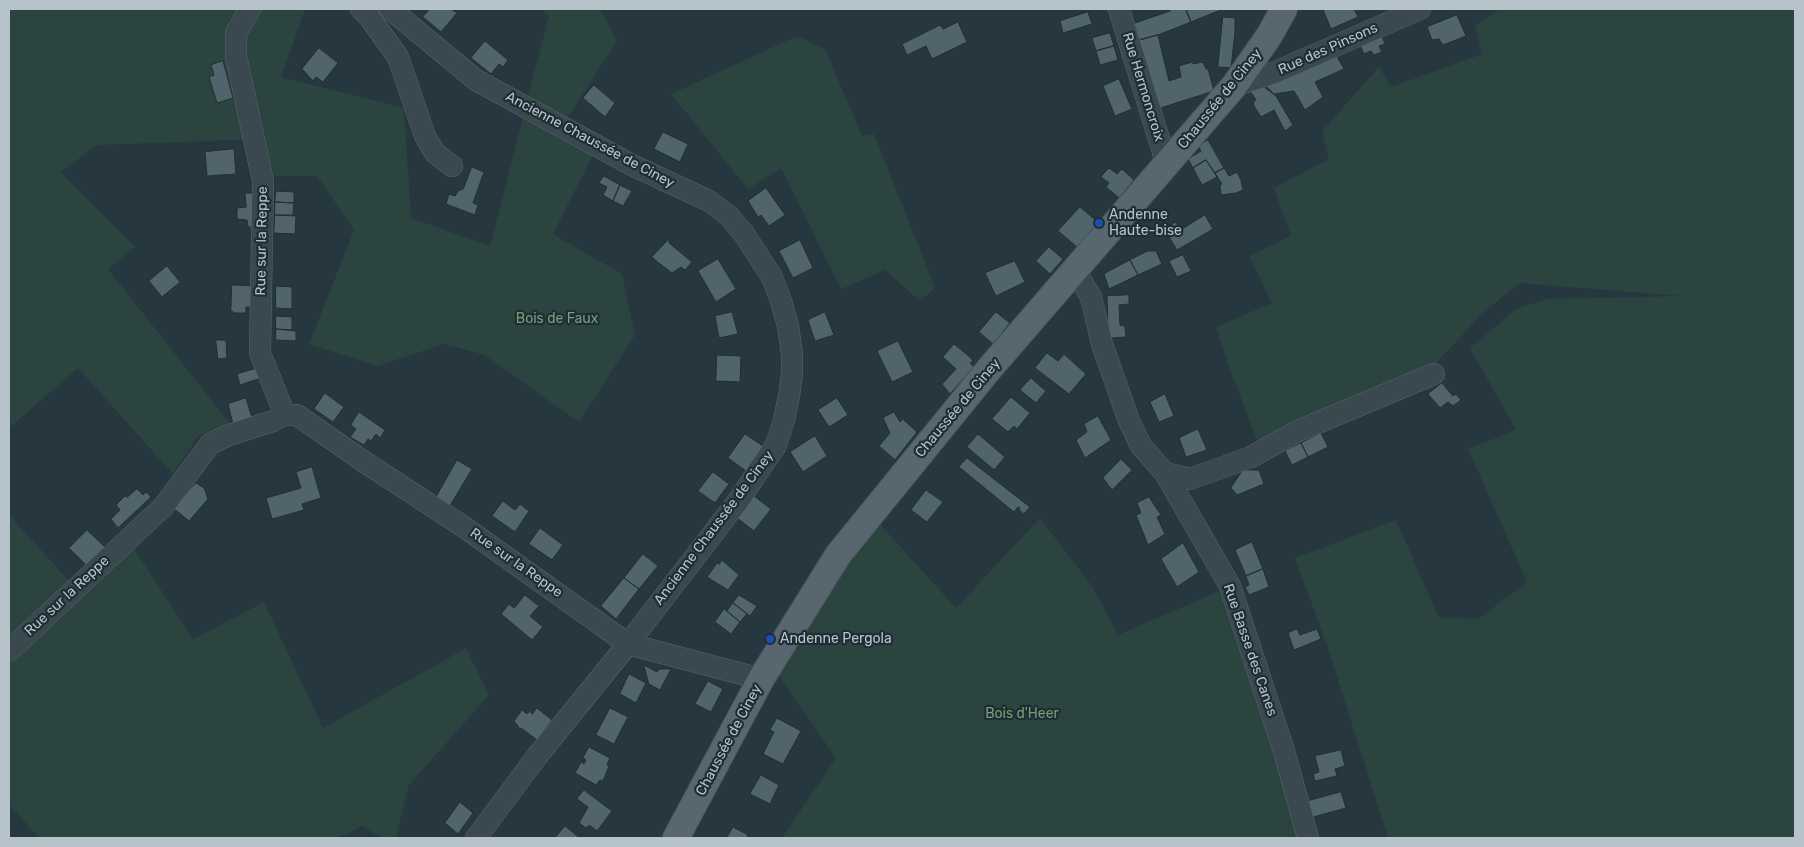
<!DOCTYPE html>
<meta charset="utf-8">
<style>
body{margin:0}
#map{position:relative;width:1804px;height:847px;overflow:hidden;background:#26373f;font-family:Rubik,sans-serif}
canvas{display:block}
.frame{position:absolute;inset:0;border:10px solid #b6c3ca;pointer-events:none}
</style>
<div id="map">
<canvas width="1804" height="847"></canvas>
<div class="frame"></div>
</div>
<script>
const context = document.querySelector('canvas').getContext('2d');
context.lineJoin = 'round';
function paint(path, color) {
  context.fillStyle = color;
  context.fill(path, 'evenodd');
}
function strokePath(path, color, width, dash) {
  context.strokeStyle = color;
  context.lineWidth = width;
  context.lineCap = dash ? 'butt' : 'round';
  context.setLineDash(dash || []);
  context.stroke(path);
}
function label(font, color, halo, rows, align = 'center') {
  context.font = font + ' Rubik,sans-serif';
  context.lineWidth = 4.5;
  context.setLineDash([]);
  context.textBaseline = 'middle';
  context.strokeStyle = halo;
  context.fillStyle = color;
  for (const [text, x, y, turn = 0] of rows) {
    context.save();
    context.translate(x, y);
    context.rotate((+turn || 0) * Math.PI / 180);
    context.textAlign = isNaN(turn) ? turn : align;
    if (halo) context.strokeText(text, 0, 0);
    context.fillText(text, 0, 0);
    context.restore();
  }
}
const green = new Path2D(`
 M9 9H305L281 77 404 108 411 218 490 246 524 113 595 151 553 234 622 274 635 335 579 422 485 355 444 344 377 366 309 344 354 230 317 176H274L263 139 97 145 61 172 135 247 108 269 232 426 199 435 173 474 78 368 9 428Z
 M542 9H600L617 41 568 117 527 99 549 16Z
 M1499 9H1795V838H1388L1328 648 1295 558 1396 520 1439 618 1478 619 1527 582 1468 449 1516 430 1470 348 1516 309 1546 299 1682 296 1519 283 1482 314 1428 372 1258 443 1228 364 1216 327 1272 303 1249 256 1291 236 1274 188 1329 159 1322 131 1379 67 1391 87 1482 54 1475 26Z
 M797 36 825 49 862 136 874 134 935 288 920 301 885 270 841 289 781 168 748 189 671 94Z
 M9 515 73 585 9 642Z
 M1040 518 1092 586 1118 635 1222 590 1301 838H782L836 758 775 670 878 522 956 608Z
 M133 547 193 639 264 602 323 728 466 648 489 695 409 785 396 838H381L363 826 338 838H39L9 804V661Z`);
const building = new Path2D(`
 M430 9H451L457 13 441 32 423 17Z
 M1169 9H1186L1191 22 1158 35 1136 41 1132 24 1170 11Z
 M1186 9H1223L1191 22Z
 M1325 9H1354L1358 17 1331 29 1323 10Z
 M1088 12 1092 24 1063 33 1060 21Z
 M1457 15 1466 36 1443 45 1439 39 1432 40 1427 27Z
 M1223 17 1235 18V32L1231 68 1218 67Z
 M958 22 967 42 932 59 926 46 907 55 902 44 940 25 943 29Z
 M1380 31 1385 44 1379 46 1382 52 1374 55 1371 51 1364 54 1358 41Z
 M1110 33 1114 46 1096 51 1092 38Z
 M1158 35 1169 81 1181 77 1179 66 1192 62 1193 64 1203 62 1206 69H1208L1214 91 1154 110 1136 41Z
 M485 41 508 60 503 67 499 64 491 74 471 58Z
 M1114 46 1118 60 1100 65 1096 51Z
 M319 48 338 63 323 82 316 77 313 81 302 69Z
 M1333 49 1344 69 1315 82 1323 97 1305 110 1294 91 1274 94 1262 82Z
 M223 61 233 98 217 103 209 77 214 75 211 65Z
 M1119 79 1132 109 1115 116 1103 86Z
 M1259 83 1276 96 1293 125 1285 131 1274 110 1261 117 1254 106 1253 102 1256 100 1248 88Z
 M594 85 615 103 605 117 583 98Z
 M663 132 688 144 680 162 654 149Z
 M1208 140 1224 168 1215 173 1206 160 1193 168 1188 159 1201 151 1198 146Z
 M234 149 236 174 207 176 205 152Z
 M1206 160 1217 177 1202 185 1193 168Z
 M472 167 484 172 473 203 478 205 475 215 446 204 449 194 455 196 458 191 463 189Z
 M1109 168 1117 174 1122 169 1134 180 1119 198 1106 187 1109 183 1101 177Z
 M1224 168 1229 176 1237 172 1241 180 1243 190 1236 193 1221 195 1220 185 1222 184 1215 173Z
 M604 176 620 185 613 201 603 195 607 187 599 183Z
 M620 185 632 191 623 206 613 201Z
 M766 188 785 215 769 226 761 215 758 217 748 201Z
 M276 191 294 192V203L275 202Z
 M245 193H259L260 227H248L247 220 237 219V208L246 207Z
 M275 202 294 203 293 215H275Z
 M1080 207 1099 223 1077 247 1058 231Z
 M275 215 296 216 295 234 274 233Z
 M1205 215 1213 229 1177 250 1169 237 1171 236 1167 227 1176 222 1180 230Z
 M669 239V243L692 262 685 270 681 267 672 273 655 260 652 257Z
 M800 240 813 268 793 278 779 251Z
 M1049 247 1063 259 1050 274 1036 261Z
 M1148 251H1156L1162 264 1138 275 1130 260Z
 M1183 255 1191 271 1177 277 1169 261Z
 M718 259 736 289 716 302 698 271Z
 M1130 260 1138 275 1109 289 1104 274Z
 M1015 261 1025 282 996 296 985 273Z
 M167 266 180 282 162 297 149 281Z
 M232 285 256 286 255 307H246V313H234L231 310Z
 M276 286 292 287V309L276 308Z
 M1129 295V304L1119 305 1120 325 1125 326 1126 337 1111 338 1108 327 1107 296Z
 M732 312 738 334 719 338 715 316Z
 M825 312 834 335 815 341 808 320Z
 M996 312 1010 323 993 344 979 332Z
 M276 316 292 317V330L276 329Z
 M276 329 296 331V341L276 340Z
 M216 340H226L227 358 218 359Z
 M898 341 913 372 892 382 877 351Z
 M954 344 971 358 973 362 970 363 974 367 950 394 942 384 956 369 943 357Z
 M1047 353 1058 361 1064 354 1086 374 1069 394 1035 368Z
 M717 355 741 356 740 382 716 381Z
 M258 368 261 378 240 385 237 374Z
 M1031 378 1046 391 1036 403 1020 390Z
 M1442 383 1453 396 1456 394 1461 400 1453 406 1448 402 1440 408 1428 394Z
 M325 393 344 407 333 422 314 409Z
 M1165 394 1174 416 1159 422 1150 402Z
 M1011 397 1030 413 1017 429 1014 426 1008 432 992 419Z
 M246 398 252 418 233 424 228 404Z
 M837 398 848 415 829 427 818 410Z
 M359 412 385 430 380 438 376 434 371 441 368 439 364 445 350 437 356 429 351 425Z
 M894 412 900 422 903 419 917 432 895 460 879 446 890 433 883 418Z
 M1098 416 1111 440 1085 458 1076 440 1087 432 1084 424Z
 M1198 429 1207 450 1186 457 1179 438Z
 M1321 433 1328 447 1308 457 1301 443Z
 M745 434 763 446 746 471 728 458Z
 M978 434 1005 457 994 470 967 447Z
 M815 436 827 456 803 472 790 452Z
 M1301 443 1308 457 1292 465 1285 451Z
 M967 458 1030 507 1024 514 1019 510 1020 508 1018 507 1014 512 959 467Z
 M1121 459 1132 470 1112 490 1103 478Z
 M457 460 472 469 448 509 434 501Z
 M312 467 321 498 302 504 304 510 272 519 266 498 301 488 296 472Z
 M1243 470H1259L1264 484 1237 495 1231 488Z
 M713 472 729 484 715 503 698 491Z
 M196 483 204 488 208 499 189 521 173 508Z
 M137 489 143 495 146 492 151 497 118 528 111 519 120 510 116 505 125 496 127 497Z
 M926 490 943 502 927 522 911 510Z
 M754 496 771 509 754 531 737 518Z
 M1149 497 1161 515 1157 517 1165 534 1148 545 1136 515 1141 513 1137 503Z
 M503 501 515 510 520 504 529 511 515 532 492 516Z
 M540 528 563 545 552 560 529 544Z
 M87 530 108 550 90 569 69 548Z
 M1252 542 1263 569 1246 576 1235 550Z
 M1183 543 1199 572 1177 587 1161 559Z
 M643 554 658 566 639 589 624 578Z
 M722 560 739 575 728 590 707 577 717 563 719 564Z
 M1263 569 1269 587 1249 595 1245 587 1249 585 1246 576Z
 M624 578 639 589 616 619 601 606Z
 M525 595 539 606 530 616 543 627 532 640 501 614 509 604 514 608Z
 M739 595 757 606 750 616 733 603Z
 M733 603 747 614 740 622 727 611Z
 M724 609 740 622 731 634 715 622Z
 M1297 629 1300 635 1317 629 1321 639 1294 650 1288 633Z
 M644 665 657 672 659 669H671L660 690 649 684Z
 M629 674 646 683 636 703 620 694Z
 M708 681 723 689 711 712 695 704Z
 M537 708 552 720 537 740 521 728 520 729 514 721 522 710 527 714 530 711 532 714Z
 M610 708 628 717 614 744 596 735Z
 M777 718 801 731 783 764 763 754 774 732 770 730Z
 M589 747 610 758 607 765 609 766 603 781 600 780 596 785 575 773 581 762 584 764 586 760 583 758Z
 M1341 750 1345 766 1335 769 1337 776 1315 781 1313 774 1319 772 1315 756Z
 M761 775 779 785 770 804 750 794Z
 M584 790 612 811 597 831 589 825 586 828 579 823 588 807 577 799Z
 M1341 792 1346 808 1313 817 1308 801Z
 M460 802 473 813 458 834 445 823Z
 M565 826 580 838H555Z
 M733 827 748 835 747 838H727Z`);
const minor = new Path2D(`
 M250 9 236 33V56L263 181 260 353 285 415
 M361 9 370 18 398 57 425 136 435 153 452 166
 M390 9 476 80 632 165 709 201 728 215 744 234 772 277 781 301 788 326 792 354V374L789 396 784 420 776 445 738 501 628 644 538 755 476 838
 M1119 9 1167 165
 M1234 86 1273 73 1420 9
 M1075 271 1091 297 1102 344 1129 421 1141 446 1165 473 1190 479 1251 457 1298 431 1434 374
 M1165 473 1230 586 1284 751 1308 838
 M9 651 164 506 210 444 229 435 273 421 285 415H297L363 461 464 527 628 644 761 679`);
const major = new Path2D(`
 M676 838 761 679 838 555 990 368 1234 86 1269 36 1284 9`);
const markers = [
 [1099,223,5,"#1a4fb4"],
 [770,639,5,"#1a4fb4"]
];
const streetNames = [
 ["Rue des Pinsons",1328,49,-24],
 ["Rue Hermoncroix",1143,87,73],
 ["Chaussée de Ciney",1220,99,-51],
 ["Ancienne Chaussée de Ciney",590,140,28],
 ["Rue sur la Reppe",262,241,-89],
 ["Chaussée de Ciney",958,408,-50],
 ["Ancienne Chaussée de Ciney",714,528,-53],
 ["Rue sur la Reppe",516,563,35],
 ["Rue sur la Reppe",67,596,-43],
 ["Rue Basse des Canes",1250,650,71],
 ["Chaussée de Ciney",729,740,-62]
];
const poiNames = [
 ["Andenne",1109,215],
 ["Haute-bise",1109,231],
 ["Andenne Pergola",780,639]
];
const parkNames = [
 ["Bois de Faux",557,319],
 ["Bois d'Heer",1022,714]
];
paint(green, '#2b443f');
paint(building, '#51646c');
strokePath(building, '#212f36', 1);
strokePath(minor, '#58666d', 22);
strokePath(major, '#46545b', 28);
strokePath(minor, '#3a484f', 21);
strokePath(major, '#58676f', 26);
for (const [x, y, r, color] of markers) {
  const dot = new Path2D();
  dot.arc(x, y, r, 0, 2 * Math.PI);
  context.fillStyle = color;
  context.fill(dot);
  strokePath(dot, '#1f2d34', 2);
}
label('14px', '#b6c3ca', '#1f2d34', streetNames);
label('14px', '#b6c3ca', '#1f2d34', poiNames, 'left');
label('14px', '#769f75', '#1f2d34', parkNames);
</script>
